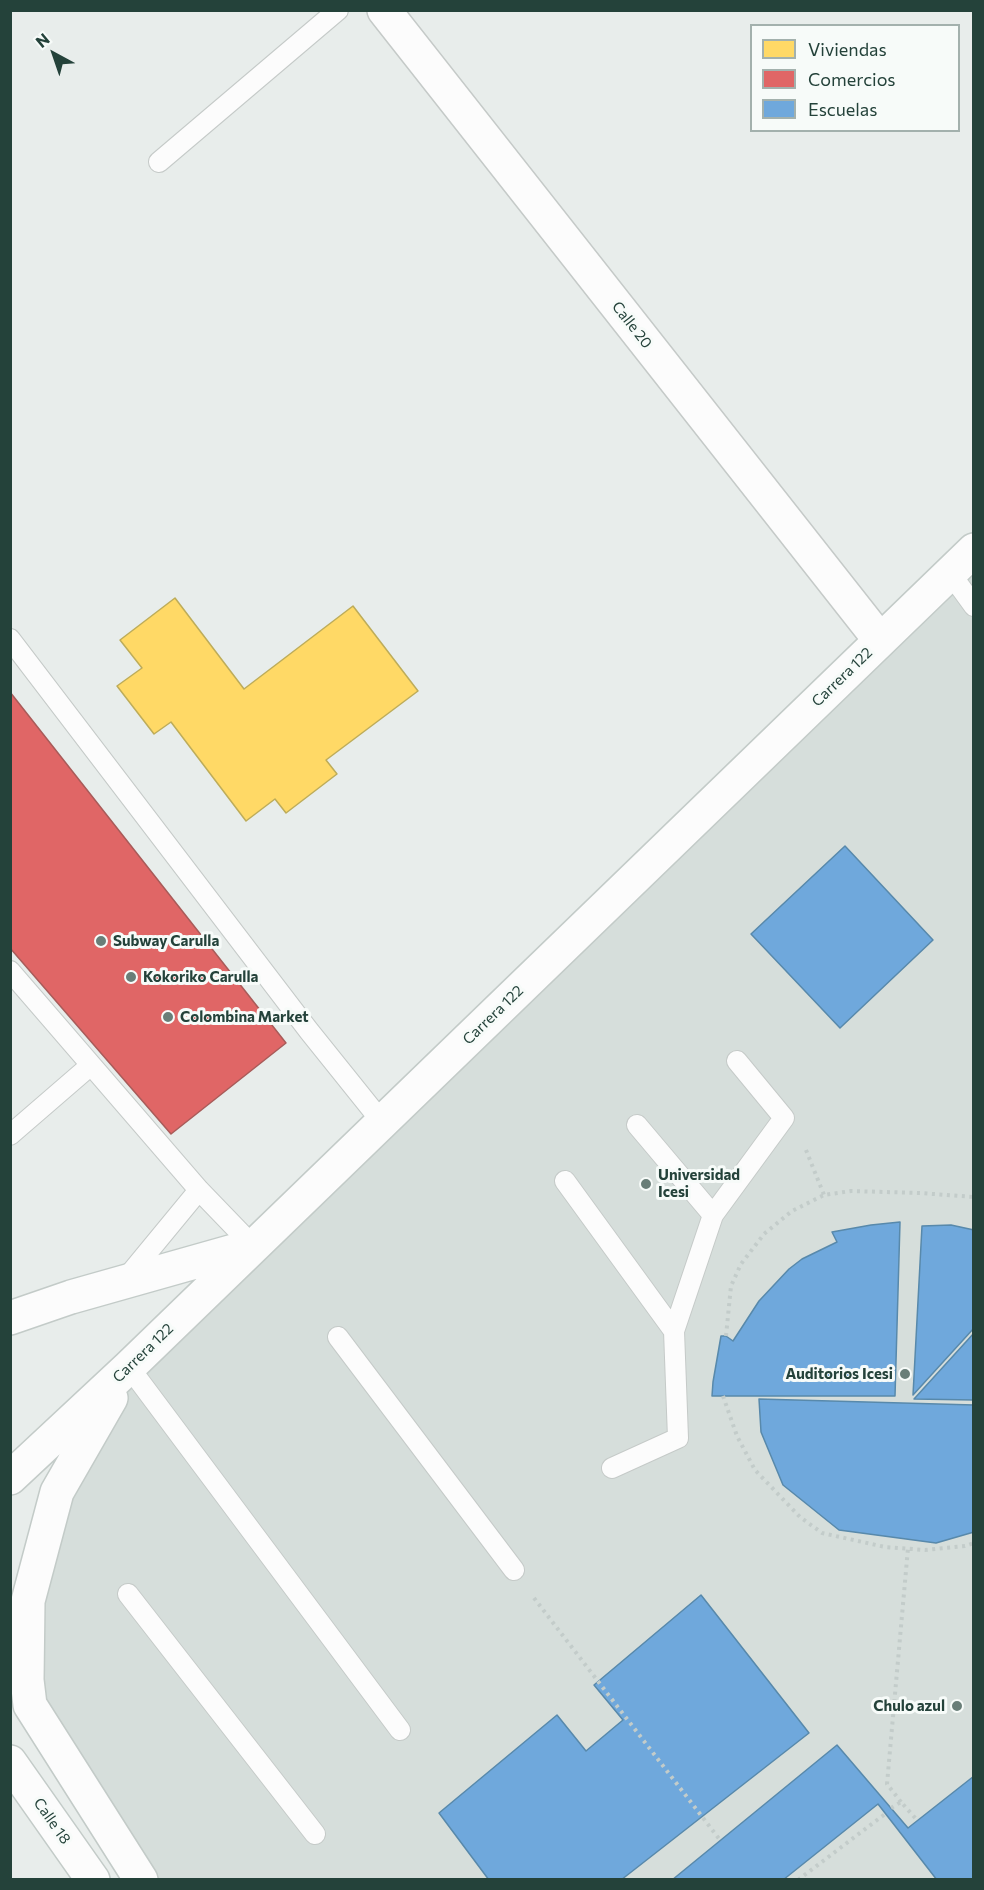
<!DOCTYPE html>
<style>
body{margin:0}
#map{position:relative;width:984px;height:1890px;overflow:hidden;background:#e8edeb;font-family:Commissioner,sans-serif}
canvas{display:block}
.frame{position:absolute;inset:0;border:12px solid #24423a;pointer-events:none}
.legend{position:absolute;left:750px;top:24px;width:210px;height:108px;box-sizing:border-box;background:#f7fbf9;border:2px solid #a3b1ad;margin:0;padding:8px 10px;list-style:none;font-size:18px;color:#24423a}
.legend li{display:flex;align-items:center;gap:12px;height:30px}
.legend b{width:30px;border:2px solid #a3b1ad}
.north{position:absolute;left:24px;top:24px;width:60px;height:60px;-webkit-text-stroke:4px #f7fbf9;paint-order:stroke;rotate:320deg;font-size:16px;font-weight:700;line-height:24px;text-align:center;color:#24423a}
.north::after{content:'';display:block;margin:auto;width:21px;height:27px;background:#24423a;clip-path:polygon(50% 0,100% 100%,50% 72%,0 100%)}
</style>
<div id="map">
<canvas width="984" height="1890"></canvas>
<div class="frame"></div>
<ul class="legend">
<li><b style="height:16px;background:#ffd966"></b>Viviendas</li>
<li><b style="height:16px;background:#e06666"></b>Comercios</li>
<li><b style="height:16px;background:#6fa8dc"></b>Escuelas</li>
</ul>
<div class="north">N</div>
</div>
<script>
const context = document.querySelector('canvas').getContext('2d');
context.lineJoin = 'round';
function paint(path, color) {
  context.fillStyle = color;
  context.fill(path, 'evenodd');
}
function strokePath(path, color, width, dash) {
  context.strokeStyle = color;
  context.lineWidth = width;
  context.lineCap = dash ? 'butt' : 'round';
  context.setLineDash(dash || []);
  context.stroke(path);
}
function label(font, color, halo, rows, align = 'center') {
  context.font = font + ' Commissioner,sans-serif';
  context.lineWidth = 6;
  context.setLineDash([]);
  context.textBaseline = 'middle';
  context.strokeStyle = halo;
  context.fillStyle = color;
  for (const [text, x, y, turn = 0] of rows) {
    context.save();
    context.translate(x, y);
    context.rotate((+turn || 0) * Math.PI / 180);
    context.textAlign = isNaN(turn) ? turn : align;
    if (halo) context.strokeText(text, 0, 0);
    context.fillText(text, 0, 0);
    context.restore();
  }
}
const built = new Path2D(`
 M973 550V1879H141L27 1680 57 1492 129 1367Z`);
const homes = new Path2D(`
 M175 598 244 689 353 606 418 691 326 760 337 774 286 813 275 799 246 821 171 722 154 734 117 686 142 668 120 640Z`);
const shops = new Path2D(`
 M10 692 286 1043 171 1134 10 948Z`);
const schools = new Path2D(`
 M845 846 933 940 840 1028 751 934Z
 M900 1222 895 1396H712L713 1382 721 1336H726L733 1341 759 1301 789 1269 802 1259 837 1242 832 1232 871 1225Z
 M951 1225 974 1230V1328L913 1395 922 1226Z
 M974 1333V1400L914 1399Z
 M759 1399 974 1405V1532L936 1543 839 1530 783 1485 761 1432Z
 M701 1595 809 1733 621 1880H489L439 1813 557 1715 586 1751 623 1720 594 1685Z
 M837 1745 908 1828 974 1776V1880H937L878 1804 783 1880H672Z`);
const path = new Path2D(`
 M806 1150 824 1195
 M726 1336 731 1286 741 1264 764 1234 792 1211 824 1195 851 1191 920 1193 974 1197
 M723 1396 737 1436 755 1470 800 1517 822 1533 885 1547 925 1550 965 1546 974 1543
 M534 1598 720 1840
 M901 1802 887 1784 908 1548
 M891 1808 901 1802 917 1820
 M798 1880 885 1814`);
const lane = new Path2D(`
 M159 162 338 10
 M950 573 974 606
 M10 639 309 1031 382 1122
 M10 971 199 1190 253 1246
 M637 1125 713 1215
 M10 1135 91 1065
 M565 1181 674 1331
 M124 1281 199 1190
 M338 1337 514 1570
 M129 1367 400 1730
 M612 1468 678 1438 674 1331 713 1215 784 1118 737 1061
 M128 1594 315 1834`);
const street = new Path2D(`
 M384 10 880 640`);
const secondary = new Path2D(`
 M10 1318 71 1297 248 1247
 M111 1398 57 1492 28 1601 27 1680 30 1705 141 1880
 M10 1478 129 1367 974 550
 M10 1762 93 1880`);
const markers = [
 [101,941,6,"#697e78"],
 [131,977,6,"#697e78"],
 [168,1017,6,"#697e78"],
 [646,1184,6,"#697e78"],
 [905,1374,6,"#697e78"],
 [957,1706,6,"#697e78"]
];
const streetNames = [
 ["Calle 20",632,325,52],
 ["Carrera 122",842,677,-44],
 ["Carrera 122",493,1015,-44],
 ["Carrera 122",143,1353,-44],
 ["Calle 18",52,1821,55]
];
const poiNames = [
 ["Subway Carulla",113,941],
 ["Kokoriko Carulla",143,977],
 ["Colombina Market",180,1017],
 ["Universidad",658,1175],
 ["Icesi",658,1192],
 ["Auditorios Icesi",893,1374,"right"],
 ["Chulo azul",945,1706,"right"]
];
paint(built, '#d6dedb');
paint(homes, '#ffd966');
strokePath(homes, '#bdac59', 1.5);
paint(shops, '#e06666');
strokePath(shops, '#a85b59', 1.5);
paint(schools, '#6fa8dc');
strokePath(schools, '#5889ab', 1.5);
strokePath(lane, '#c5cac8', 22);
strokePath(street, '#c5cac8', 36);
strokePath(secondary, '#c3cbc8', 36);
strokePath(path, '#c3ccca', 4, [3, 4.5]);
strokePath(lane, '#fcfcfc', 20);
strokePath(street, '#fcfcfc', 33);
strokePath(secondary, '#fcfcfc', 33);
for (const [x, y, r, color] of markers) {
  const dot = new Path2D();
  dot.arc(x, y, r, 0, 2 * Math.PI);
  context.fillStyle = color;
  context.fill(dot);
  strokePath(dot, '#f7fbf9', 2);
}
label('15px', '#24423a', '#f7fbf9', streetNames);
label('bold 15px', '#24423a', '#f7fbf9', poiNames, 'left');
</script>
